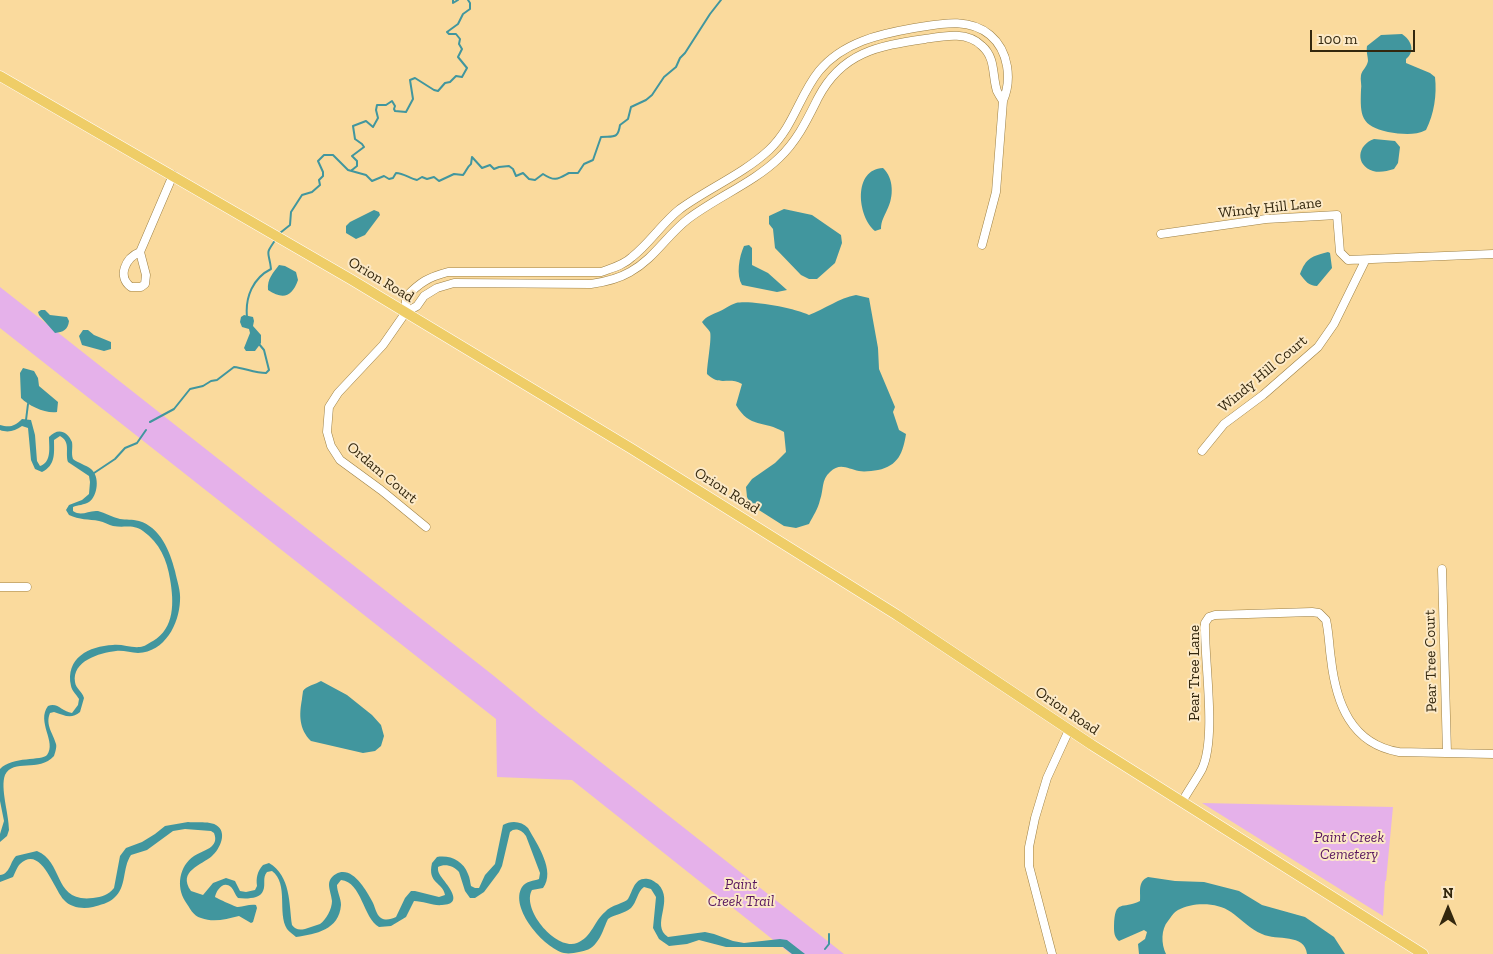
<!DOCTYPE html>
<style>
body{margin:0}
#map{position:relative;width:1493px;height:954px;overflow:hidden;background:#fada9d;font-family:"Zilla Slab",serif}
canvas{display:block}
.north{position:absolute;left:1423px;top:884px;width:50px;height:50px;-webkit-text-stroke:4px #fce9c6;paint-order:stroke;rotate:0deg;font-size:14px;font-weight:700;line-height:20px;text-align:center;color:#33270e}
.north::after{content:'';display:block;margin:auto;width:18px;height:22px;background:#33270e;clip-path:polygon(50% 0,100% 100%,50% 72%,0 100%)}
.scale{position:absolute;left:1310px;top:30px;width:105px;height:22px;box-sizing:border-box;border:2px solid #33270e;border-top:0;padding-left:6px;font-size:15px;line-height:18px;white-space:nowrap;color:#33270e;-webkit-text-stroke:4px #fce9c6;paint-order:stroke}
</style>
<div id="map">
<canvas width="1493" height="954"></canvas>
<div class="north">N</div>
<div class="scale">100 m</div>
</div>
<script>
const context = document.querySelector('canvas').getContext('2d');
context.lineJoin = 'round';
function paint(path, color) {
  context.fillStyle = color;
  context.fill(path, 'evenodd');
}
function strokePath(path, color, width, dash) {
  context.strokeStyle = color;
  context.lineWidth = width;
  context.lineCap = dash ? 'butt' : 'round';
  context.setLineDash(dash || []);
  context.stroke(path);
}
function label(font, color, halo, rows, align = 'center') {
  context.font = font + ' "Zilla Slab",serif';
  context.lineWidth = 4;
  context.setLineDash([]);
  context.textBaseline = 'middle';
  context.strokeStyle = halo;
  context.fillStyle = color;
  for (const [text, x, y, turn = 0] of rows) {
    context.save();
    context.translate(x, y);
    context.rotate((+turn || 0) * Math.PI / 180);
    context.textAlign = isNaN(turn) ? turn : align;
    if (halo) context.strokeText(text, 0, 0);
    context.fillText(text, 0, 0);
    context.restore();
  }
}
const green = new Path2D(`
 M0 287 494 676 541 715 844 954H791L572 780 497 777 496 719 0 328Z
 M1202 803 1393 807 1386 881H1385L1383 916Z`);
const water = new Path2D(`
 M1402 34C1411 40 1416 51 1406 59V63L1430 73 1435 77C1437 95 1434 114 1426 130 1414 136 1401 134 1388 132 1361 126 1360 116 1361 90 1362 85 1360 80 1361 75 1362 70 1367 67 1368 61 1368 56 1366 52 1367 46L1381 35Z
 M1374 139 1395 141 1400 147 1398 163 1394 169C1387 171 1380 173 1373 171 1355 165 1357 145 1374 139Z
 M883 168C894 178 894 197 887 210 884 217 881 221 881 229L875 231C857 216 853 169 883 168Z
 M784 209 812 215 841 235 842 243 835 263 817 279H809L801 275 775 248 773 229 769 224V216Z
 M374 210 379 212 380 215 365 235 356 239 346 233V226L350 222Z
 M749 245 752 248V265L768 273 787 290 777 292 742 285C736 275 739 257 744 246Z
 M1328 252 1330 253 1332 268 1317 286C1309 286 1305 281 1300 274 1306 258 1312 256 1328 252Z
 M279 265 285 266 296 272 298 280C292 297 283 300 268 290 267 279 273 273 279 265Z
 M856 295 869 298 878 348 879 369 895 407 893 412 899 430 906 434C903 453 898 466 878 470 872 471 864 472 859 471 848 469 840 462 830 472 821 480 824 489 820 500 818 509 813 516 809 524L796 528 784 526 751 505 747 497 746 487 752 479 775 463 786 452 784 432C764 420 750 429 736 405L742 384C728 376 720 387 707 374 707 364 712 338 710 332 708 329 704 325 702 322 707 316 711 315 718 312 724 310 729 305 736 303 751 300 794 308 809 315 825 309 839 298 856 295Z
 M41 310H45L50 315 67 317 69 321C68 330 63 332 55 333L39 315 38 312Z
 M244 315 253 317 254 321 253 326 261 335V343L255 351H246L244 348 250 333 249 329 242 327 240 322 241 317Z
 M83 330H88L94 335 111 342V349L104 351 82 345 79 336Z
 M23 368 34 371 38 378 39 386 58 402 57 412C46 414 29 406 21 398L20 373Z
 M22 419 31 420 35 435 37 461 40 466C52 462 49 447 49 437 57 428 67 430 72 442 73 448 71 453 73 459 78 463 86 465 91 469 100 476 98 496 89 502 84 505 78 505 73 507V511C82 517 88 510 98 511 105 513 112 517 120 519 126 520 132 519 139 521 160 527 170 551 175 571 177 581 181 591 180 601 179 624 165 652 138 653 131 653 123 650 116 651 99 653 72 661 75 682 76 689 82 691 84 698L80 712C71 720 64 715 54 712L50 713C45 725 53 733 56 744 57 747 55 753 54 756 39 773 13 758 5 775 0 788 9 814 9 830L7 836 0 842V834L4 821 0 801V769C12 756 42 761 47 755 57 742 36 722 48 706 58 702 62 712 72 713L78 705 79 699C76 694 72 691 71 686 65 658 89 646 113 645 122 644 131 648 140 647 144 647 149 643 153 641 175 628 174 602 170 579 167 560 160 543 143 531 133 524 124 528 113 526 109 525 104 522 99 521 89 519 79 520 69 515L66 510 69 505 82 500 89 494 90 482 89 476 68 462C65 452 71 442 60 436L54 440C54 453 56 465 42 472L35 469 31 460 28 428 22 426C15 431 8 433 0 430V425C10 428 15 426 22 419Z
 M321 681 347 695 372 715 381 725 384 736 381 746 375 751 363 753 311 741C299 729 299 715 302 699 302 698 303 692 303 691 306 686 316 684 321 681Z
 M188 822C196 823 209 821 216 825 228 832 220 849 212 856 202 865 177 871 191 891L203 895 213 883 226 878 235 881 240 891 246 892 255 890 257 886C256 878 257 872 263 865L269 863C291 876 289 904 292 925 296 930 299 930 305 929 310 927 315 926 320 924 326 920 332 909 332 901 331 890 324 881 336 874 352 865 366 890 372 901 375 906 376 915 381 918 386 921 391 919 396 917L405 898 411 891H415L439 897 445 895C443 882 427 884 432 863L437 857C451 855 463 861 468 874 470 878 470 882 471 886L475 888H479L485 875 495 864 503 825C511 820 522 821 528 828 537 844 556 871 543 888L532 890C521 909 556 951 577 943 592 937 594 921 605 912 611 905 625 903 628 899 633 891 634 877 648 879 651 879 655 882 658 884 675 901 650 925 668 937L705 932 714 934 733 941 744 943 780 939 787 940 805 954H792L783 947H726L699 940 687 944 669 946 659 939 653 928 656 897 651 889 644 887C637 892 637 902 631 908 624 914 615 914 608 919 604 927 602 936 596 943 592 949 585 951 579 952 574 953 569 954 564 953 544 948 509 908 522 887 526 881 534 881 539 879L540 873 526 836C522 830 515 827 510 832L502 866 499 872 484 892 475 898H470L465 891 459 872C454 866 445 863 438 867 438 871 438 871 440 875 444 882 467 904 442 905 433 906 423 901 414 901L406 917 391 926 379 927C363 918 362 882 341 880L337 885C337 892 341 898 341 905 339 930 316 934 296 937 293 934 289 932 287 929 277 913 289 884 272 871L267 872C262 878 266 884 263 891 260 899 246 899 238 898 235 895 234 890 231 887 223 880 216 891 215 897 219 899 235 907 238 907 244 907 249 904 256 905L257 908 253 922 251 923 239 916C226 919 214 923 201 918 193 916 190 908 185 901 176 887 179 866 194 856 203 850 220 848 214 833L211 831 185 829 173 831 147 850 131 855C122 868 127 887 114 898 109 903 100 905 93 907 83 909 71 908 64 900 54 890 41 844 20 864 17 867 15 873 13 877L0 882V875C10 874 10 862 16 856L37 851C64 862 53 903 93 898 102 897 108 895 114 888L120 856 126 848 142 842 155 834 165 826Z
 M1148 877 1175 881 1204 882 1239 891 1262 905 1305 917 1334 937 1345 954H1307C1305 933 1277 941 1262 934 1250 929 1241 919 1231 912 1217 902 1193 902 1178 910 1174 912 1171 917 1168 921 1161 929 1161 944 1166 954H1139L1138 944 1145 939 1147 932 1144 930 1119 941C1114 937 1114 932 1114 926 1115 898 1122 910 1140 901 1141 892 1137 882 1148 877Z`);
const stream = new Path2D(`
 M453 0V3L458 0
 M352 170 357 166V161L352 156 364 147 362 144 355 139 353 126 366 121 373 127 378 118 376 110 377 105H386L392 101 395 106 394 109 395 111 406 112 413 99 410 80 415 78 434 90 438 91 445 83 450 82 456 76 462 77 467 68 458 57 462 49 459 44 460 39 456 34H449L447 32 458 24 463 14 470 9V3L468 0
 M280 233 290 225 291 212 302 195 312 192 320 185 319 180 323 176V172L318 161 324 155H333L348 170 366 175 372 181 384 176 389 179 393 178 396 173C404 173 410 179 417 180L422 177 427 179 434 177 439 181 454 174 463 175C466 172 467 167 471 164L472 157 482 168 490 165 494 169 499 167 509 166 513 169 516 176 523 173 529 179 535 180 543 174C555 182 558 179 569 173H578L584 164 593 160 601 137C614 136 618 139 620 125L628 119 631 107 646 100 652 95 664 77 676 67 680 58 685 53 710 14 721 0
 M247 317C245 297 253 278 271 269 269 250 264 256 276 239
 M26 420 28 404
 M150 422 174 409 190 389 203 386 211 381 217 380 234 367C244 368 255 373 266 373L269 370 264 350 259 344
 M94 473 115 459 125 448 137 443 146 430
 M825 949 829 944V934`);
const minor = new Path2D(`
 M1161 234 1266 219 1337 215 1340 252 1348 260 1493 254
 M140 252C125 258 117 277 131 287H141L145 284 146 275 140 252 173 175
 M406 312V297C420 282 429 277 448 272H601C612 268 624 265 632 257 650 243 662 223 680 209 709 188 743 174 769 150 794 126 799 96 819 71 843 42 880 34 914 28 940 24 968 17 990 35 1009 51 1012 80 1003 101L996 192 982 245
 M1202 451 1224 424 1263 395 1318 347 1334 324 1365 261
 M426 527 381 490 340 460 331 446 327 432 329 407 338 393 383 345 406 312 417 306 424 296 437 288 454 283 591 284C605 282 618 279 630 272 654 259 667 235 688 219 717 197 753 183 779 158 797 141 807 120 818 98 842 52 878 46 925 39 944 36 967 31 982 46 996 58 992 76 997 91 999 95 1001 98 1003 101
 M1442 569 1447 753
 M0 587H27
 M1182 802C1188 791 1196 780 1202 769 1217 737 1204 661 1205 623L1209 617 1215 615 1312 612 1319 613 1326 620C1329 633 1329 646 1331 659 1336 703 1351 744 1399 752L1493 754
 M1052 954 1029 866V847L1035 818 1047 778 1069 730`);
const major = new Path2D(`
 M0 76 352 280 632 449 897 615 1092 745 1423 954`);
const streetNames = [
 ["Windy Hill Lane",1270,208,-6],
 ["Orion Road",381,280,31],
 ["Windy Hill Court",1263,374,-40],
 ["Ordam Court",382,473,40],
 ["Orion Road",727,491,32],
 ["Pear Tree Court",1431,661,-91],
 ["Pear Tree Lane",1195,673,-90],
 ["Orion Road",1067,711,34]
];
const parkNames = [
 ["Paint Creek",1349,838],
 ["Cemetery",1349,855],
 ["Paint",741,885],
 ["Creek Trail",741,902]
];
paint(green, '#e5b1ea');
paint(water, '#41969e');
strokePath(stream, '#41969e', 2);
strokePath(minor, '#9d8045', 9);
strokePath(major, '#fff', 11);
strokePath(minor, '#fff', 8);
strokePath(major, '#efcd67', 10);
label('15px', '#33270e', '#fce9c6', streetNames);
label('italic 15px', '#58165f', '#fce9c6', parkNames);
</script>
